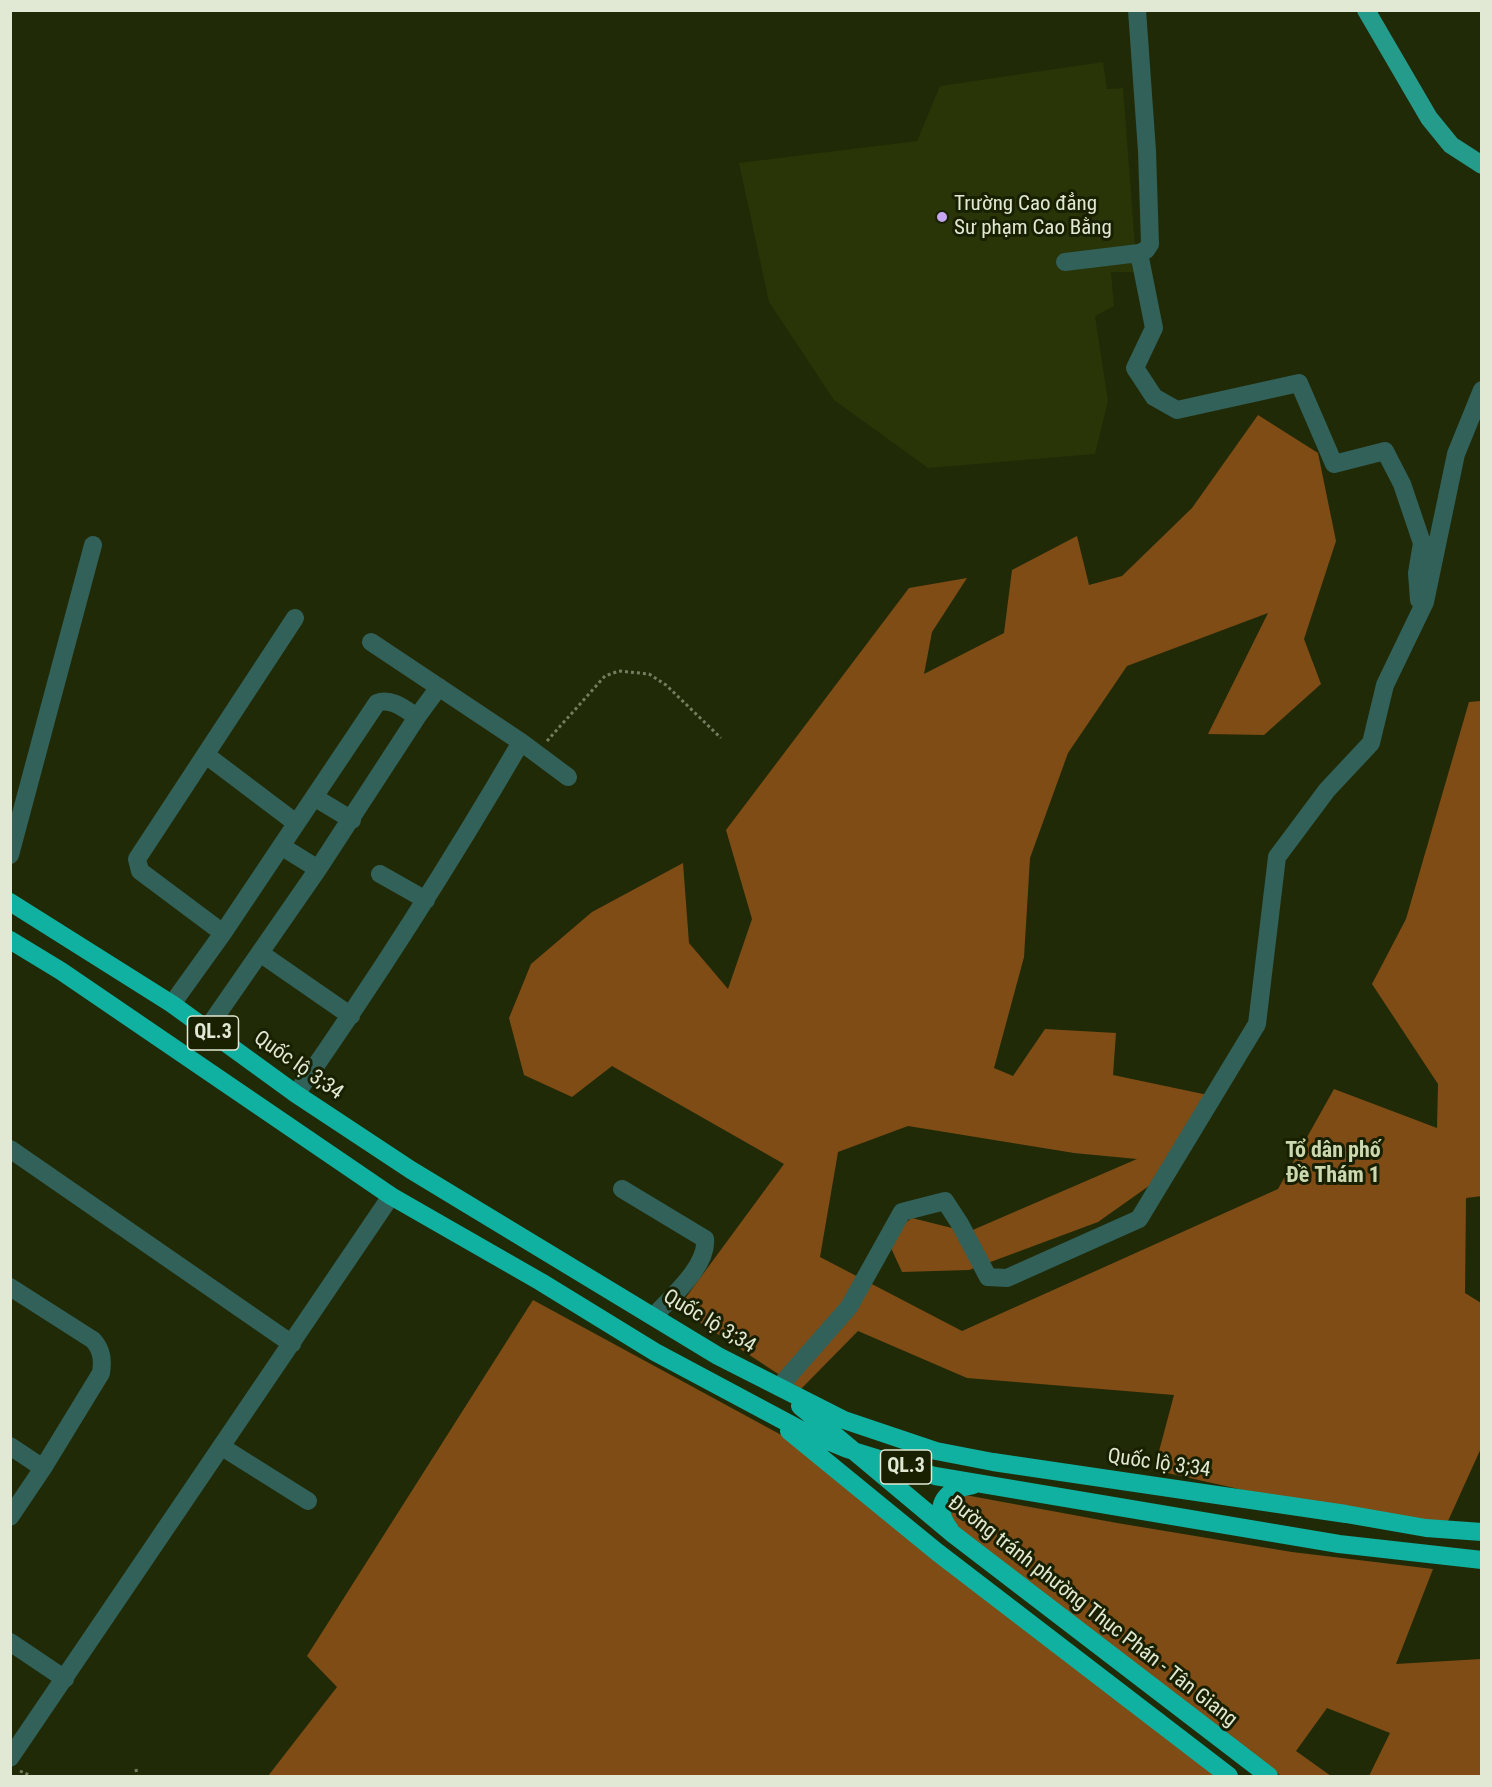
<!DOCTYPE html>
<meta charset="utf-8">
<style>
body{margin:0}
#map{position:relative;width:1492px;height:1787px;overflow:hidden;background:#212a07;font-family:"Roboto Condensed",sans-serif}
canvas{display:block}
.frame{position:absolute;inset:0;border:12px solid #e1e8d3;pointer-events:none}
</style>
<div id="map">
<canvas width="1492" height="1787"></canvas>
<div class="frame"></div>
</div>
<script>
const context = document.querySelector('canvas').getContext('2d');
context.lineJoin = 'round';
function paint(path, color) {
  context.fillStyle = color;
  context.fill(path, 'evenodd');
}
function strokePath(path, color, width, dash) {
  context.strokeStyle = color;
  context.lineWidth = width;
  context.lineCap = dash ? 'butt' : 'round';
  context.setLineDash(dash || []);
  context.stroke(path);
}
function label(font, color, halo, rows, align = 'center') {
  context.font = font + ' "Roboto Condensed",sans-serif';
  context.lineWidth = 6;
  context.setLineDash([]);
  context.textBaseline = 'middle';
  context.strokeStyle = halo;
  context.fillStyle = color;
  for (const [text, x, y, turn = 0] of rows) {
    context.save();
    context.translate(x, y);
    context.rotate((+turn || 0) * Math.PI / 180);
    context.textAlign = isNaN(turn) ? turn : align;
    if (halo) context.strokeText(text, 0, 0);
    context.fillText(text, 0, 0);
    context.restore();
  }
}
const built = new Path2D(`
 M1103 62 1107 89 1123 88 1137 272H1111L1114 306 1095 316 1108 401 1095 454 928 468 834 400 769 302 739 163 917 141 940 86Z`);
const forest = new Path2D(`
 M1258 415 1318 453 1336 541 1304 639 1321 684 1264 735 1208 734 1268 613 1127 666 1068 753 1030 858 1024 957 994 1068 1013 1076 1045 1029 1116 1033 1113 1075 1222 1098 1170 1171 1098 1222 969 1270 902 1272 886 1237 912 1218 968 1232 1137 1159 1074 1153 908 1126 838 1152 820 1257 962 1331 1278 1189 1334 1089 1437 1128 1438 1084 1372 984 1406 919 1469 702 1481 701 1482 1196 1466 1198 1465 1293 1481 1303 1482 1446 1448 1521 1359 1516 1154 1470 1174 1395 967 1378 858 1331 801 1389 678 1308 784 1164 612 1066 572 1097 524 1075 509 1018 531 964 592 912 683 863 689 943 728 989 752 919 726 830 909 588 967 578 932 632 924 674 1004 633 1012 570 1077 536 1089 585 1122 576 1192 508Z
 M533 1300 785 1437 1215 1776H268L337 1687 307 1656Z
 M965 1495 1117 1523 1292 1552 1433 1569 1396 1664 1481 1659V1776H1369L1390 1733 1327 1708 1296 1751 1331 1776H1281L955 1532 949 1517 950 1503Z`);
const path = new Path2D(`
 M547 741 605 676 619 671 649 674 666 685 721 738
 M136 1769 137 1776
 M20 1771 31 1776`);
const minor = new Path2D(`
 M1139 253 1154 328 1135 368 1154 397 1177 410 1299 383 1334 464 1385 451 1402 484 1422 543 1417 573 1419 600
 M1065 262 1139 253 1146 250 1150 244 1147 151 1137 10
 M521 742 568 777
 M206 755 296 823
 M314 797 352 820
 M281 846 318 869
 M10 855 93 545
 M380 874 426 900
 M223 933 140 871 137 859 295 618
 M260 953 351 1016
 M172 1004 223 933 377 703C391 697 406 710 417 717L439 687
 M207 1029 318 869 417 717
 M296 1094C376 980 451 862 521 742L371 642
 M10 1149 292 1344
 M622 1189 705 1239C708 1266 671 1297 654 1316
 M10 1287 93 1340C102 1350 103 1360 101 1373L43 1468 10 1517
 M779 1387 849 1307 902 1212 945 1201 960 1224 988 1277 1007 1278 1139 1219 1257 1024 1277 857 1327 790 1371 743 1385 685 1425 602 1456 454 1482 390
 M10 1446 43 1468
 M222 1447 308 1501
 M10 1642 65 1679
 M10 1758 391 1196`);
const major = new Path2D(`
 M1366 10 1429 118 1451 145 1482 165`);
const highway = new Path2D(`
 M10 902 172 1004 296 1094 411 1170 718 1356 844 1420 936 1451 993 1462 1346 1514 1426 1528 1482 1532
 M10 940 61 971 391 1196 541 1282 655 1352 801 1430 847 1449 935 1476 1339 1544 1482 1560
 M800 1406 953 1534 1269 1776
 M789 1431 937 1552 1229 1776
 M950 1530C931 1505 946 1489 973 1485`);
const markers = [
 [942,217,6,"#c5a7f1"]
];
const shields = [
 [213,1033,51],
 [906,1467,51]
];
const shieldNames = [
 ["QL.3",213,1033],
 ["QL.3",906,1467]
];
const poiNames = [
 ["Trường Cao đẳng",954,205],
 ["Sư phạm Cao Bằng",954,229]
];
const streetNames = [
 ["Quốc lộ 3;34",298,1066,35],
 ["Quốc lộ 3;34",709,1322,31],
 ["Quốc lộ 3;34",1159,1464,8],
 ["Đường tránh phường Thục Phán - Tân Giang",1092,1612,38]
];
const neighbourhoodNames = [
 ["Tổ dân phố",1333,1151],
 ["Đề Thám 1",1333,1176]
];
paint(built, '#293407');
paint(forest, '#7f4c15');
strokePath(path, '#747d60', 3, [3, 3]);
strokePath(minor, '#316159', 18);
strokePath(major, '#259b8c', 18);
strokePath(highway, '#10b1a0', 18);
for (const [x, y, r, color] of markers) {
  const dot = new Path2D();
  dot.arc(x, y, r, 0, 2 * Math.PI);
  context.fillStyle = color;
  context.fill(dot);
  strokePath(dot, '#182000', 2);
}
for (const [x, y, w] of shields) {
  const box = new Path2D();
  box.roundRect(x - w / 2, y - 17, w, 34, 4.5);
  context.fillStyle = '#182000';
  context.fill(box);
  strokePath(box, '#e1e8d3', 1.5);
}
label('bold 20px', '#e1e8d3', null, shieldNames);
label('21px', '#e1e8d3', '#182000', poiNames, 'left');
label('21px', '#e1e8d3', '#182000', streetNames);
label('bold 22px', '#ccd9b0', '#182000', neighbourhoodNames);
</script>
